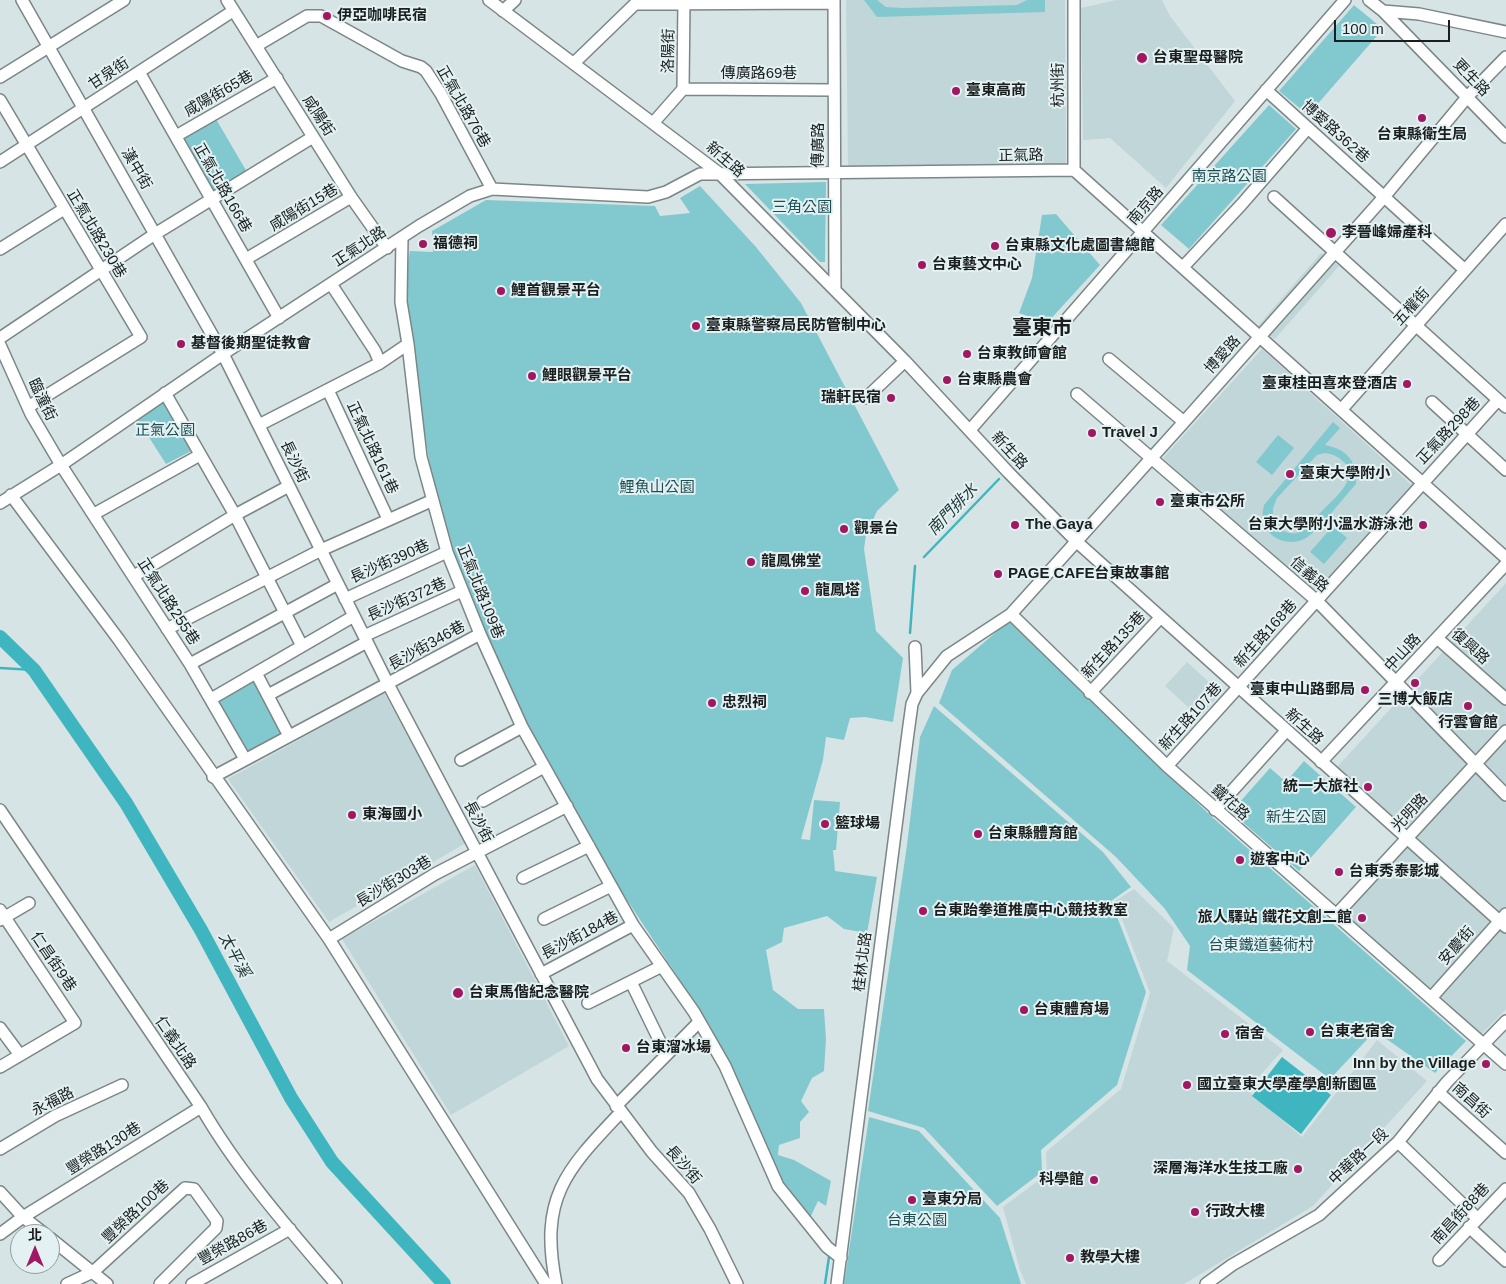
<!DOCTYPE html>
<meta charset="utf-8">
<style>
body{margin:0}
#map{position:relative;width:1506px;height:1284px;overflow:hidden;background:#d7e4e5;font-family:Arial,"Noto Sans TC",sans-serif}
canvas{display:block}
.north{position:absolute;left:10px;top:1224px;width:50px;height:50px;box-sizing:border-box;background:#e4f1f2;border:1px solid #939d9d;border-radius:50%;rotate:0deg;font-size:14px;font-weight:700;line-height:20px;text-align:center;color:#1a1e1e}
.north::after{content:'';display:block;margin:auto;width:18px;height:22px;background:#a21761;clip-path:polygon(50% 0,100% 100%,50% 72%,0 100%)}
.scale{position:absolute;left:1334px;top:20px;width:116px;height:22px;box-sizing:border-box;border:2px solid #1a1e1e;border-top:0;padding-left:6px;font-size:15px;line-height:18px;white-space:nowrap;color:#1a1e1e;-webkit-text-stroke:4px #e4f1f2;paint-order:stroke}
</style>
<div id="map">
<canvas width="1506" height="1284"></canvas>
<div class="north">北</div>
<div class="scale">100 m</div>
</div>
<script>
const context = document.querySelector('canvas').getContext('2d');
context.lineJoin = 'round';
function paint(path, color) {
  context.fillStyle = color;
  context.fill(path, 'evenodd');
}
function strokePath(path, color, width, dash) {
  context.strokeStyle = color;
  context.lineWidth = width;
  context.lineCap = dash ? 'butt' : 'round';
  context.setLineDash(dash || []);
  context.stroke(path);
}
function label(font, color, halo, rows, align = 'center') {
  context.font = font + ' Arial,"Noto Sans TC",sans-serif';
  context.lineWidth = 4;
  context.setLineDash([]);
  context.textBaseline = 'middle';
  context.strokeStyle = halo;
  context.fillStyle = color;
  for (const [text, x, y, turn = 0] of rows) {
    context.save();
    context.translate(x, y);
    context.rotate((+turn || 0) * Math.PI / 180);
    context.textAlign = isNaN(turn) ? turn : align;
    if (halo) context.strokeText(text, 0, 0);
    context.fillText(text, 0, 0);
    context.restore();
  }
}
const built = new Path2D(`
 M846 0H1065L1066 167 848 168Z
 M1116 0H1162L1170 16 1235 101 1166 188 1110 138 1083 140 1081 8Z
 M1321 253 1339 266 1275 339 1257 327Z
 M1262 349 1417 490 1313 594 1163 458Z
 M1506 583V1009L1478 1038 1341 918 1411 835 1337 767Z
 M1187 662 1221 693 1199 717 1165 686Z
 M384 693 466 843 329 922 228 779Z
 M475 865 569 1046 451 1115 342 939Z
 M1134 889 1174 928 1167 961 1283 1050 1247 1090 1302 1137 1377 1040 1427 1081 1313 1206 1184 1284H1026L1020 1270 1003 1207 1047 1174 1046 1152 1121 1089 1150 993 1115 901Z`);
const green = new Path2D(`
 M864 0H877L886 7 903 8 1017 5 1027 0H1045V12L877 17Z
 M1354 5 1383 29 1308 115 1279 91Z
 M1269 105 1296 129 1189 249 1161 225Z
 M216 119 247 172 213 192 181 138Z
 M826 182 825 262H820L745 184Z
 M700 186 756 247 801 303 899 490 877 511 866 535 864 549 876 631 903 658 893 722 865 717 850 718 844 740 826 737 823 760 801 839 810 840 814 800 840 802 836 850H833L835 871 877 877 867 933 844 929 827 916 784 928 782 942 766 950 773 990 798 1009H824L826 1039 824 1071 812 1078 801 1101 809 1112 800 1122V1138L779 1145 778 1155 794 1160 831 1181 826 1206 818 1201 810 1218 787 1195 710 1026 610 874 524 720 452 552 430 467 415 370 404 284 410 251 433 252 432 231 486 200 655 206 660 216 690 213 680 198Z
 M1056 214 1100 265 1047 323 1019 313 1032 278 1042 215Z
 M165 400 195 449 166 464 136 417Z
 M1333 422 1340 428 1325 445C1346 449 1358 461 1356 484 1344 497 1319 530 1306 538 1296 544 1282 543 1273 536 1263 528 1261 516 1264 505ZM1325 453C1333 454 1339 457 1345 463 1359 480 1333 499 1322 511 1316 517 1308 530 1300 532 1289 536 1278 530 1273 521V508L1277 498 1317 455Z
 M1278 435 1294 448 1272 475 1256 462Z
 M1333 526 1347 538 1324 564 1310 552Z
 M1009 621 1212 817 1466 1041 1435 1073 1375 1031 1330 1079 1187 970 1190 946 1165 909 1116 857 939 703 952 670Z
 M256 679 285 732 246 753 217 700Z
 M934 706 1103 852 1131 887 1111 901 1146 992 1117 1085 1041 1150 1042 1172 997 1206 924 1128 868 1111 907 845 920 737Z
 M1304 761 1356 807 1299 871 1231 812 1270 768 1286 782Z
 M869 1117 919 1131 1000 1218 1021 1284H844Z`);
const water = new Path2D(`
 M1282 1057 1331 1095 1301 1134 1252 1096Z`);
const stream = new Path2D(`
 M924 557 999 479
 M910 633 915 566
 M0 668 34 670
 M825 1284 829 1257`);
const river = new Path2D(`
 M0 637 34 670 126 803 201 930 291 1098 332 1162 444 1284`);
const minor = new Path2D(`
 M22 0 223 354 388 684 597 1079 652 1152 689 1193 710 1229 737 1284
 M227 0 351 197 387 248
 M489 0 719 173 905 361 1008 472 1077 542 1506 927
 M834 0 835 289
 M1074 0V170
 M1369 0 1383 11 1506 137
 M503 11 515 0
 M1383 11 1419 14 1506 32
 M256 46 307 16H321L402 61 421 67 426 71 441 94 492 189
 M574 63 635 4 834 3
 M139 72 279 318
 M0 77 124 0
 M683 89 834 90
 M1266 90 1465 270
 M0 100 141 337 28 407
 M654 122 683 89 684 0
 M176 136 277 78
 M0 162 233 11
 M1274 197 1506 407
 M402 238 401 302 408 344 421 457 447 552 480 634 522 727 633 925 694 1012 725 1066 778 1186 827 1247 841 1258
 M0 249 64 209
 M246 259 351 197
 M1183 267 1241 205 1308 128
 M331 284 375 351 380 363
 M0 338 155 234 313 137
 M0 345 31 414 61 465 190 664 245 759
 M1109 359 1184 422
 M328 390 388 519
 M165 393 235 515 302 646
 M1077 394 1317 601 1506 795
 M866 398 905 361
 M1432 402 1506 470
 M1341 410 1506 224
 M259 425 380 363 408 344
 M970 430 1345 0
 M11 495 119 640 329 939 546 1284
 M0 503 61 465 223 354 419 226 470 196 492 189 648 197 666 192 700 174 1074 170 1506 558
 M94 514 200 455
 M134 576 235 515 289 486
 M345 599 447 552
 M1011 614 1167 766 1506 1064
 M167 629 321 550 431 501
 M364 636 462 591
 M1437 638 1506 699
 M915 647 917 693
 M190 664 338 584
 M256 673 289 736
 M1090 693 1160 618
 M268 695 367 642
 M211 699 354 616
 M461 760 522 727
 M1321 762 1506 564
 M1167 766 1498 400
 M213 777 480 634
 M483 801 544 767
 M0 810 201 1107C238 1171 288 1228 336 1284
 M1215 810 1286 731
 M523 878 589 846
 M0 910 75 1023 0 1067
 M1336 915 1506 731
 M544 919 611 886
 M0 920 29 903
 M329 939 435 874 567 806
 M541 974 633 925
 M631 982 666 1054
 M1431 998 1506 914
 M588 1003 662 966
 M0 1028 20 1055
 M1438 1092 1506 1153
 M616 1106 699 1022
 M1398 1142 1477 1218
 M0 1149 55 1116 122 1085
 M0 1192 23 1217 45 1234
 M1469 1227 1506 1261
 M0 1234 23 1217 201 1107
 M50 1238 107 1284
 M1439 1260 1506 1189
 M67 1284 93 1272 185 1188 194 1189 217 1221 216 1228 160 1284
 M192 1284 290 1229
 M556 1284C539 1198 565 1171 621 1112
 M837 1284 908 733 912 704 917 693 947 656 1011 614 1184 422 1384 197 1468 96 1506 57
 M1206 1284 1232 1265 1319 1215 1398 1142 1447 1082 1506 1021`);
const markers = [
 [327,16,5,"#a21761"],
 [1142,58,6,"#a21761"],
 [956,91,5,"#a21761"],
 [1422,118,5,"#a21761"],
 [1331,233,6,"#a21761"],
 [423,244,5,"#a21761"],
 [995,246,5,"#a21761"],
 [922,265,5,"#a21761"],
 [501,291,5,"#a21761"],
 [696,326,5,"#a21761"],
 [181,344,5,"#a21761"],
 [967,354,5,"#a21761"],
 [532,376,5,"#a21761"],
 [947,380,5,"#a21761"],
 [1407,384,5,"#a21761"],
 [891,398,5,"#a21761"],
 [1092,433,5,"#a21761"],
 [1290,474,5,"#a21761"],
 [1160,502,5,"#a21761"],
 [1015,525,5,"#a21761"],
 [1423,525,5,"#a21761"],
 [844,529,5,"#a21761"],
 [751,562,5,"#a21761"],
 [998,574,5,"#a21761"],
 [805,591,5,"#a21761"],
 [1415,683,5,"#a21761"],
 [1365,690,5,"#a21761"],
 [712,703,5,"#a21761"],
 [1468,706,5,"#a21761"],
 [1368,787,5,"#a21761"],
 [352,815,5,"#a21761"],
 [825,824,5,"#a21761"],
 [978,834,5,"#a21761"],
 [1240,860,5,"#a21761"],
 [1339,872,5,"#a21761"],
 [923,911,5,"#a21761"],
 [1362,918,5,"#a21761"],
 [458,993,6,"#a21761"],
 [1024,1010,5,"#a21761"],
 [1310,1032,5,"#a21761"],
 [1225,1034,5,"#a21761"],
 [626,1048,5,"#a21761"],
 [1486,1064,5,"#a21761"],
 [1187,1085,5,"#a21761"],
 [1298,1169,5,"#a21761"],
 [1094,1180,5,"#a21761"],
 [912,1200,5,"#a21761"],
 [1195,1212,5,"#a21761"],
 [1070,1258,5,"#a21761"]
];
const poiNames = [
 ["伊亞咖啡民宿",337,16],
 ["台東聖母醫院",1153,58],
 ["臺東高商",966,91],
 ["台東縣衛生局",1422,135,"center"],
 ["李晉峰婦產科",1342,233],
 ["福德祠",433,244],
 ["台東縣文化處圖書總館",1005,246],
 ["台東藝文中心",932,265],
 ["鯉首觀景平台",511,291],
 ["臺東縣警察局民防管制中心",706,326],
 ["基督後期聖徒教會",191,344],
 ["台東教師會館",977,354],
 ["鯉眼觀景平台",542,376],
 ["台東縣農會",957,380],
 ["臺東桂田喜來登酒店",1397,384,"right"],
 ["瑞軒民宿",881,398,"right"],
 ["Travel J",1102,433],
 ["臺東大學附小",1300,474],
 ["臺東市公所",1170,502],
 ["The Gaya",1025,525],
 ["台東大學附小溫水游泳池",1413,525,"right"],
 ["觀景台",854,529],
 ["龍鳳佛堂",761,562],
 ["PAGE CAFE台東故事館",1008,574],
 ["龍鳳塔",815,591],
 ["臺東中山路郵局",1355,690,"right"],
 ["三博大飯店",1415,700,"center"],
 ["忠烈祠",722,703],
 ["行雲會館",1468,723,"center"],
 ["統一大旅社",1358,787,"right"],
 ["東海國小",362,815],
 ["籃球場",835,824],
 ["台東縣體育館",988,834],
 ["遊客中心",1250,860],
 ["台東秀泰影城",1349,872],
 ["台東跆拳道推廣中心競技教室",933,911],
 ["旅人驛站 鐵花文創二館",1352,918,"right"],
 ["台東馬偕紀念醫院",469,993],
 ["台東體育場",1034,1010],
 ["台東老宿舍",1320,1032],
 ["宿舍",1235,1034],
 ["台東溜冰場",636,1048],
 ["Inn by the Village",1476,1064,"right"],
 ["國立臺東大學產學創新園區",1197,1085],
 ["深層海洋水生技工廠",1288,1169,"right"],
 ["科學館",1084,1180,"right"],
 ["臺東分局",922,1200],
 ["行政大樓",1205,1212],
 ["教學大樓",1080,1258]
];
const streetNames = [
 ["洛陽街",669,51,-89],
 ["甘泉街",109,74,-33],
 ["傳廣路69巷",759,74],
 ["更生路",1471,78,46],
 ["杭州街",1059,85,-90],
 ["咸陽街65巷",219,94,-30],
 ["正氣北路76巷",463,107,60],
 ["咸陽街",318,116,57],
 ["博愛路362巷",1335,132,42],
 ["傳廣路",819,145,-90],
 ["正氣路",1021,156,-1],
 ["新生路",725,160,41],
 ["漢中街",136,169,60],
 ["正氣北路166巷",222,188,60],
 ["南京路",1146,206,-49],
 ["咸陽街15巷",304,208,-31],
 ["正氣北路230巷",96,234,59],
 ["正氣北路",360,247,-33],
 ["五權街",1412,307,-48],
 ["博愛路",1223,355,-48],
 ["臨潼街",42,400,64],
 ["正氣路298巷",1449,431,-47],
 ["正氣北路161巷",372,448,65],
 ["新生路",1009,451,47],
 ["長沙街",294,462,64],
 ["長沙街390巷",390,562,-24],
 ["信義路",1309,575,41],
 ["正氣北路109巷",480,592,68],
 ["長沙街372巷",407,600,-24],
 ["正氣北路255巷",168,602,57],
 ["新生路168巷",1266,634,-48],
 ["新生路135巷",1114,645,-47],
 ["長沙街346巷",427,646,-29],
 ["復興路",1470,647,42],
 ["中山路",1403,653,-47],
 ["新生路107巷",1191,717,-48],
 ["新生路",1304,727,42],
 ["鐵花路",1230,803,42],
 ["光明路",1410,813,-47],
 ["長沙街",478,822,62],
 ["長沙街303巷",394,882,-31],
 ["長沙街184巷",580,936,-28],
 ["安慶街",1457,946,-49],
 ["仁昌街9巷",53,962,56],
 ["桂林北路",863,962,-83],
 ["仁義北路",175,1043,56],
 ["南昌街",1471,1101,42],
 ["永福路",53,1102,-27],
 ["豐榮路130巷",104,1149,-32],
 ["中華路一段",1359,1157,-43],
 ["長沙街",683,1165,49],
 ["豐榮路100巷",136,1212,-43],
 ["南昌街88巷",1461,1214,-47],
 ["豐榮路86巷",233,1243,-29]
];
const parkNames = [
 ["南京路公園",1229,177],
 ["三角公園",802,208],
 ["正氣公園",165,431],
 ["鯉魚山公園",657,488],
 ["新生公園",1296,818],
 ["台東鐵道藝術村",1261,946],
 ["台東公園",917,1221]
];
const waterNames = [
 ["南門排水",953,510,-46],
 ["太平溪",234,955,62]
];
const districtNames = [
 ["臺東市",1042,328]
];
paint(built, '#c1d6d8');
paint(green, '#82c9cf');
paint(water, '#3fb6bf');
strokePath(stream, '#3fb6bf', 2.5);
strokePath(river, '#3fb6bf', 14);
strokePath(minor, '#7b8687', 14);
strokePath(minor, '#fff', 11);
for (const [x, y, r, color] of markers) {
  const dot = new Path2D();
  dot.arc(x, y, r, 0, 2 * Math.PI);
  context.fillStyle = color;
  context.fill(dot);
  strokePath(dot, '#e4f1f2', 2);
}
label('bold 15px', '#1a1e1e', '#e4f1f2', poiNames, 'left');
label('15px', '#1a1e1e', '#e4f1f2', streetNames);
label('15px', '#1c4e53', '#e4f1f2', parkNames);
label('italic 16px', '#1d3234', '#e4f1f2', waterNames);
label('bold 20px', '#1a1e1e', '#e4f1f2', districtNames);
</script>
